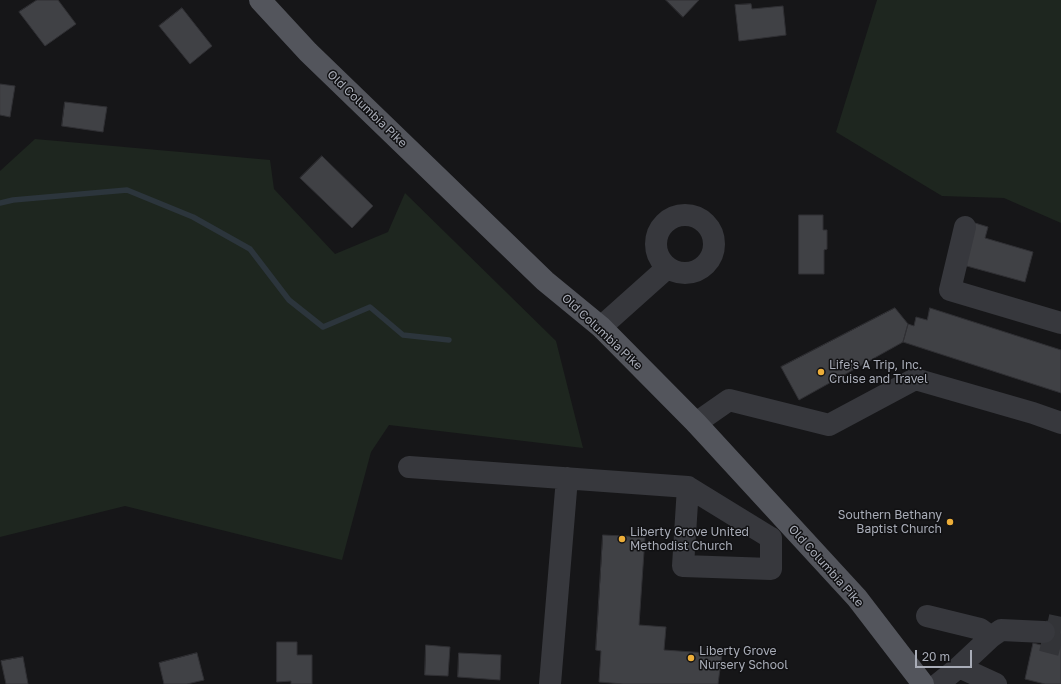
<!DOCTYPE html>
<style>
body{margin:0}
#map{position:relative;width:1061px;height:684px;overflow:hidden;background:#161618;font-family:"Golos Text",sans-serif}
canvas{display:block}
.scale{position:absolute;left:915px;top:650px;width:57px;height:18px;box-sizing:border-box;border:2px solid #a9adb8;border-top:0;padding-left:5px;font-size:12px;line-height:14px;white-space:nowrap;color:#a9adb8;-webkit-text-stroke:3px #111113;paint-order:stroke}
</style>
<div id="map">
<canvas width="1061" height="684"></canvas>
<div class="scale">20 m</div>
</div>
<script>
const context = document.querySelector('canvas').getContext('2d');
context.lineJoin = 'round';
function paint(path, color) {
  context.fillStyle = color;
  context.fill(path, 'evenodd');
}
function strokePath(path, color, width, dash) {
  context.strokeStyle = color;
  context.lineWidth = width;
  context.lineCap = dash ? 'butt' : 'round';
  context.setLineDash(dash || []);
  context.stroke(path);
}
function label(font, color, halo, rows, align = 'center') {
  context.font = font + ' "Golos Text",sans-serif';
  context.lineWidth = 3;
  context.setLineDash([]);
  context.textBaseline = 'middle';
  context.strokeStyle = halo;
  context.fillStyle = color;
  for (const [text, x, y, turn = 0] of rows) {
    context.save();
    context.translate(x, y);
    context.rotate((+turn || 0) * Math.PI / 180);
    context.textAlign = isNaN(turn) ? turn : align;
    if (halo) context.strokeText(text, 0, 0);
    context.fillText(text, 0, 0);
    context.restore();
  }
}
const green = new Path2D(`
 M877 0H1061V223L1004 198 942 196 836 132Z
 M35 139 270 160 274 189 335 254 388 232 405 193 556 341 583 448 389 425 371 452 342 560 125 506 0 537V171Z`);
const stream = new Path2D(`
 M0 203 13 200 127 190 193 217 250 249 289 300 323 327 370 307 403 335 449 340`);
const building = new Path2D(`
 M37 0H58L76 24 45 46 19 12Z
 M666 0H699L683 17Z
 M751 4 752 9 783 6 786 35 739 41 735 5Z
 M182 8 212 46 190 64 159 26Z
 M0 84 15 86 10 117 0 115Z
 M65 102 107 107 103 132 62 126Z
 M322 156 373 206 352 228 300 178Z
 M799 215H823V230H827V249L824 250V274H799Z
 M975 223 988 227 985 238 1033 252 1025 282 963 265Z
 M895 308 908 324 903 342 799 400 781 367Z
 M930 308 1061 350V393L903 342 908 324 914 326 916 317 927 320Z
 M603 535 645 537 639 625 666 627 664 650 722 654 718 684H623L599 682 601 651 596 650Z
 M1047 621 1061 624V684H1045L1025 679 1033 643 1041 645Z
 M277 642H297V655H312V684H291V681L277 682Z
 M426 645 450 647 448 676 425 675Z
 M197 653 204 680 187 684H164L159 663Z
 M459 653 501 655 500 680 458 677Z
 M23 657 28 684H6L1 661Z`);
const minorTunnel = new Path2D(`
 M1047 625 1061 628
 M1042 640 1061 645`);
const minor = new Path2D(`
 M656 244a29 29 0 1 1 58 0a29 29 0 1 1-58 0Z
 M965 227 950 290 1061 323
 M601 327 667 268
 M696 423 729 400 829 425 915 379 1033 413 1061 423
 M409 467 688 487 771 538
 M688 487 683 566 771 569V538
 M927 616 980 629 991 637
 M959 667 991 637 1001 630 1044 632
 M550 684 567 478
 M938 684 959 667 996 684`);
const major = new Path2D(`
 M260 0 308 52 545 281 601 327 696 423 857 598 923 684`);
const markers = [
 [821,372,4,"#edae39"],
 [950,522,4,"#edae39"],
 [622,539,4,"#edae39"],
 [691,658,4,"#edae39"]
];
const streetNames = [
 ["Old Columbia Pike",367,109,44],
 ["Old Columbia Pike",602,332,43],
 ["Old Columbia Pike",826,566,48]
];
const poiNames = [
 ["Life's A Trip, Inc.",829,365],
 ["Cruise and Travel",829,379],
 ["Southern Bethany",942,515,"right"],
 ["Baptist Church",942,529,"right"],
 ["Liberty Grove United",630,532],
 ["Methodist Church",630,546],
 ["Liberty Grove",699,651],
 ["Nursery School",699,665]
];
paint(green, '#1e261f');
strokePath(stream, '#2c353c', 5.5);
paint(building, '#404145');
strokePath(building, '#303034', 1);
strokePath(minorTunnel, '#333438', 22, [22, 11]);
strokePath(minor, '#37383d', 22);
strokePath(major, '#53555c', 22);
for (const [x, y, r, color] of markers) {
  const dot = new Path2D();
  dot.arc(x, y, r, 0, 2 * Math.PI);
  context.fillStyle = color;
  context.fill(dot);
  strokePath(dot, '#111113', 1.5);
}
label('12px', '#a9adb8', '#111113', streetNames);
label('12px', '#a9adb8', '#111113', poiNames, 'left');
</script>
